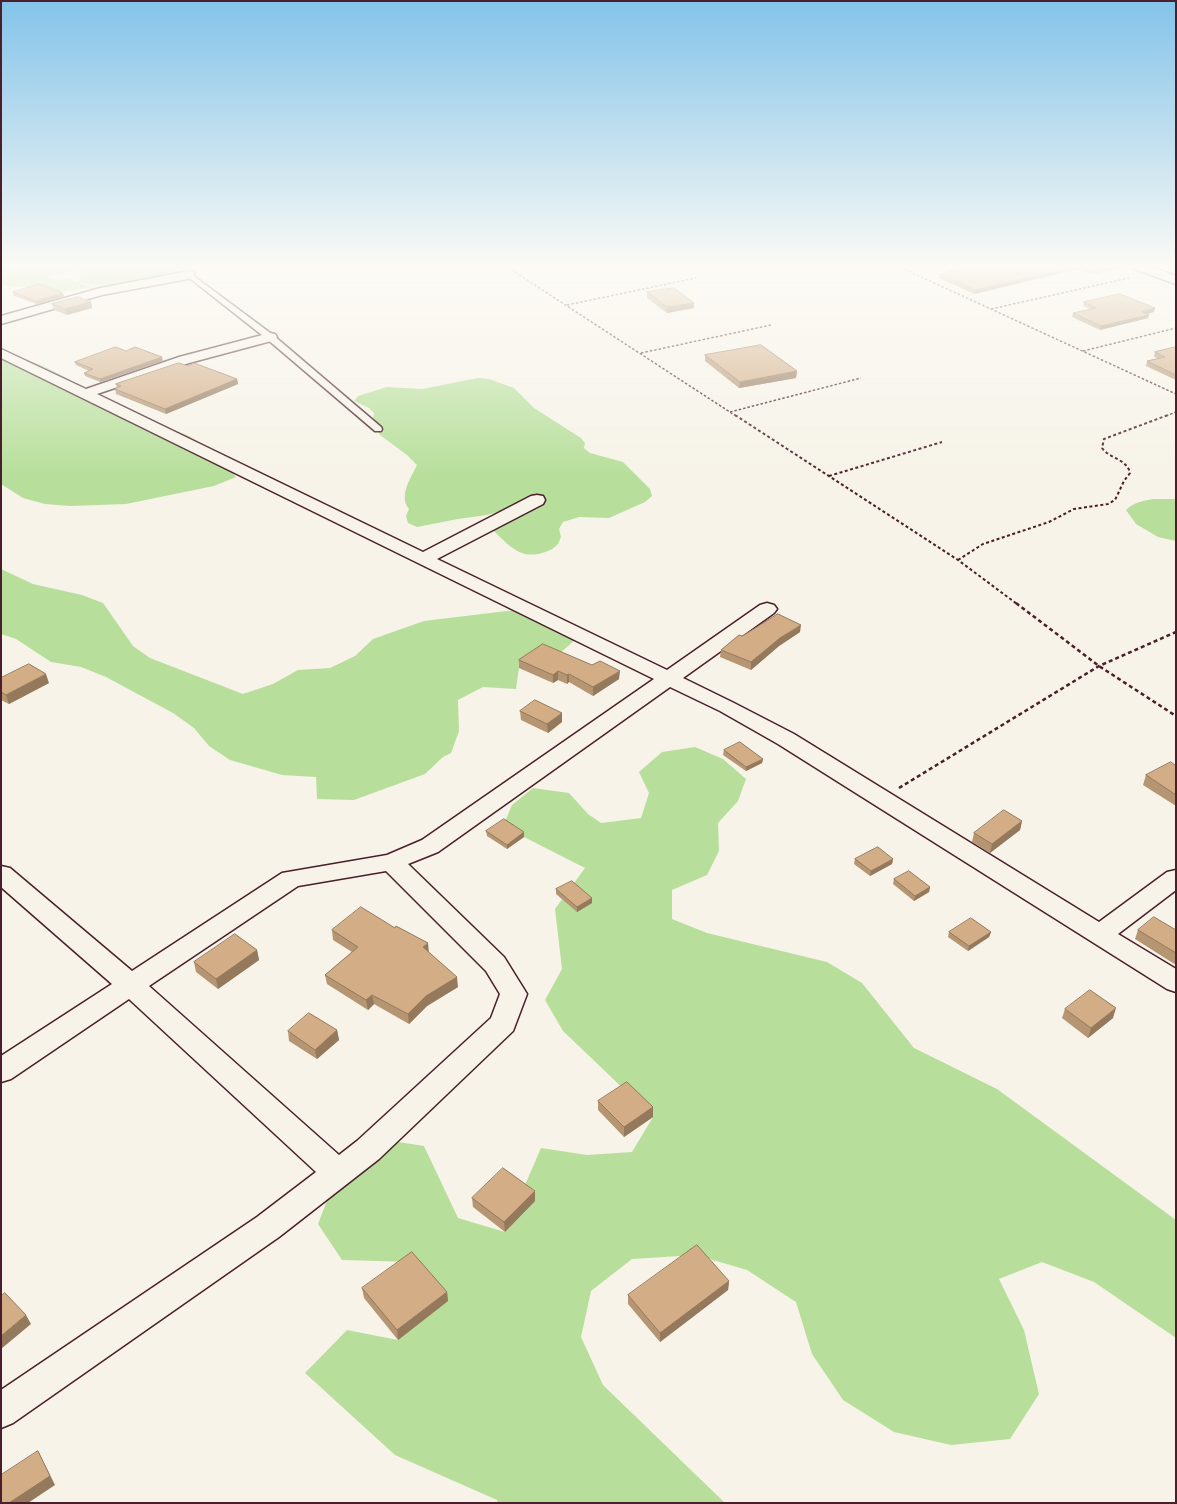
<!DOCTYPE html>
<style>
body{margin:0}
#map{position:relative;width:1177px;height:1504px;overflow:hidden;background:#f7f3e8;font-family:Mynerve,sans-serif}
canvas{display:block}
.frame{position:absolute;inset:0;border:2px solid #4a1f2b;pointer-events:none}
</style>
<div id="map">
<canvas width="1177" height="1504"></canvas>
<div class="frame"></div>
</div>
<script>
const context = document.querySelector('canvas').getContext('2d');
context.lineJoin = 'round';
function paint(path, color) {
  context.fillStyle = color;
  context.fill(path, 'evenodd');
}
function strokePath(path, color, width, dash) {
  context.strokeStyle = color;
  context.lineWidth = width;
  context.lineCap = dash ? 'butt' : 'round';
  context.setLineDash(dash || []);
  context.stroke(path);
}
const green = new Path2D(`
 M1 265H191L186 270 173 277 112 284 93 285 78 282 81 277 77 270 47 276 57 280 69 279 91 287C77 290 64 292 50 291 46 291 43 288 39 287 26 287 13 288 1 284Z
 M1 351 41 365 65 377 95 399 189 436 216 454 236 477 214 486 126 504 70 506 45 504 23 498 1 484Z
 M478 378 489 379 514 388 534 408 581 438 585 443 584 448 590 453 623 462 650 489 652 496 645 502 609 518 579 517 563 522 559 529 561 537C560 539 559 543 557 545 550 553 531 557 522 553 512 550 500 537 492 529L509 518 522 516 511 508 487 515 458 519 417 527 408 523 406 516 409 509C398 496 411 478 417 465L407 455 380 435 372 424 374 413 369 408 354 401 358 396 387 387 422 389Z
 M1153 499H1176V541L1158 537 1136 524 1126 510C1134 502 1143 501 1153 499Z
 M1 569 33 584 82 595 103 603 133 646 150 658 243 694 273 684 298 670 330 668 355 656 373 639 424 621 515 610 576 639 559 654 519 668 516 689 483 687 458 700 459 731 451 753 443 757 425 774 354 800 317 799 316 777 282 775 230 760 209 746 194 728 173 713 106 677 81 667 51 662 16 639 1 634Z
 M695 747 723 759 746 779 738 801 718 823 719 851 707 875 672 890V919L707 933 827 962 862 983 914 1048 997 1089 1176 1220V1338L1094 1282 1042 1262 999 1279 1024 1330 1039 1394 1010 1439 951 1445 894 1432 843 1400 812 1354 796 1302 747 1270 696 1255 632 1259 591 1291 581 1337 603 1385 725 1503H498L497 1500 395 1455 305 1373 347 1330 398 1340 413 1262 342 1260 318 1224 334 1182 379 1139 424 1146 458 1218 505 1232 535 1201 525 1185 541 1148 587 1155 632 1152 653 1117 563 1031 545 1000 562 969 555 909 585 868 524 837 504 824 512 805 533 788 569 793 588 814 601 823 641 818 649 793 639 772 662 752Z`);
const pathFar2 = new Path2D(`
 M504 265 736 416
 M898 265H895L1176 394
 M567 305 696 278
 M991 309 1129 278
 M1083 351 1176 328
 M641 353 771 325
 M730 412 861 378
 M1166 416 1176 412`);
const pathFar1 = new Path2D(`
 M735 415 958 560 1017 604
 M829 476 942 442
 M958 560 983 544 1049 522 1074 509 1108 504 1115 500 1124 481 1130 473C1127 459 1110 459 1102 448L1104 439 1168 415`);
const path = new Path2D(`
 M1016 603 1099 666 1176 716
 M899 788 1099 666 1176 632`);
const lane = new Path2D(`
 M187 274H191L273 335 381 427 382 429 381 431H375L267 339 187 276Z`);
const street = new Path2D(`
 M1130 265H1146L1176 276V284L1132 268Z
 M189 271 193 272 195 275 193 278 102 295 1 324V316L100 288Z
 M270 333 275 334 277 337 275 340 189 363 97 394 423 552 531 496 537 495 543 496 545 500 543 504 437 559 667 670 760 605 767 603 774 605 777 609 774 613 683 678 734 703 794 734 1099 922 1167 872 1176 870V890L1118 934 1176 969V992L1167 989 778 744 720 711 670 687 438 852 408 864 504 957 527 994 513 1031 379 1159 279 1237 13 1423 1 1428V1390L257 1217 316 1172 129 999 11 1079 1 1082V1056L112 984 1 887V866L10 868 132 971 282 873 387 855 422 840 654 679 1 358V349L86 389 179 357ZM386 871 486 971 500 994 491 1018 357 1141 339 1155 149 986 298 886Z`);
const wall = new Path2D(`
 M983 265H1130V267L1090 274 1079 269 974 294 939 278 940 274Z
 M13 292 63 293 64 297 37 304 14 296Z
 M647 292 694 303V308L667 313 647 298Z
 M91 302 92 308 67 315 54 310 52 304Z
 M1084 302 1154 312 1147 314 1149 315 1148 318 1100 330 1072 317 1073 313 1091 309 1083 306Z
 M1176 347V380L1146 366 1147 361 1158 358 1154 357 1155 352Z
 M126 351 163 361 100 382 85 376 84 373 89 371 76 365 75 362Z
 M705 355 797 371 796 378 739 388 705 361Z
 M188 366 237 379 238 384 166 414 116 394 115 389 117 388 116 384Z
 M800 632 779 646 751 670 720 657 721 650 742 636Z
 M519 660 619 679 593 696 569 682 567 684 558 680 553 683 519 668Z
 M1 678 49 683 9 704 1 700Z
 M520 711 562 713V722L548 733 521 720Z
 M724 750 763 759 762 763 746 771 723 755Z
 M1176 766V806L1143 785 1146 775Z
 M1022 821 1020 830 990 853 972 842 974 833Z
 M486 831 524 832V837L507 849 487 836Z
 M855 859H893L892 864 870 876 854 864Z
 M894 879 930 887 929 892 914 901 893 884Z
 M556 889 592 898V903L577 912 556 894Z
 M332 930 428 951 458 987 427 1006 409 1024 374 1004 368 1010 327 984 325 975 352 952 333 940Z
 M1138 930H1176V965L1135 939Z
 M949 932H991L989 937 968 951 948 937Z
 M257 950 259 960 218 989 196 972 194 962Z
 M1065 1009 1113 1018 1088 1038 1062 1018Z
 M337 1030 339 1040 317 1059 289 1041 288 1031Z
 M598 1101 653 1107V1117L624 1137 598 1110Z
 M535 1191V1201L505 1232 473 1207 472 1198Z
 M729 1281 728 1290 660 1342 628 1304V1295Z
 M362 1288 447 1292 448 1301 398 1340 364 1298Z`);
const shadedWall = new Path2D(`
 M1122 265H1130V267L1090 274 1091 270Z
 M1080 266 1079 269 974 294 975 290Z
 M63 293 64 297 37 304 36 301Z
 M91 302 92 308 67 315 65 309Z
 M694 303V308L667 313V307Z
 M1155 308 1154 312 1141 315 1142 312Z
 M1149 315 1148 318 1100 330 1101 326Z
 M162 357 163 361 100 382V379Z
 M797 371 796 378 739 388 740 382Z
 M237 379 238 384 166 414 165 409Z
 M801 625 800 632 779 646 751 670V662L780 638Z
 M558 671V680L553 683V675Z
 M620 671 619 679 593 696V687Z
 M46 674 49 683 9 704 6 695Z
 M569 674V682L567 684V675Z
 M562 713V722L548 733 547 724Z
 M763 759 762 763 746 771V767Z
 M1022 821 1020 830 990 853 992 844Z
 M524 832V837L507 849V845Z
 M893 859 892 864 870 876 871 871Z
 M930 887 929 892 914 901 915 896Z
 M592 898V903L577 912V907Z
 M991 932 989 937 968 951 969 946Z
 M428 943 429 953 423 947Z
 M257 950 259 960 218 989 216 979Z
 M457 977 458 987 427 1006 409 1024 408 1014 426 996Z
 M372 995 374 1004 368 1010 366 1000Z
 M1116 1008 1113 1018 1088 1038 1091 1028Z
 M337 1030 339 1040 317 1059 315 1050Z
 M653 1107V1117L624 1137V1127Z
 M535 1191V1201L505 1232 504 1222Z
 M729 1281 728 1290 660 1342V1333Z
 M447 1292 448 1301 398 1340 397 1330Z
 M26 1315 31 1324 1 1349V1336Z
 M38 1451 55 1485 28 1503H9Z`);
const building = new Path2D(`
 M983 265H1122L1091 270 1080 266 975 290 940 274Z
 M40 284 63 293 36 301 13 292Z
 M674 288 694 303 667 307 647 292Z
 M1120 294 1155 308 1142 312 1149 315 1101 326 1073 313 1096 308 1084 302Z
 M78 297 91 302 65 309 52 304Z
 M761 345 797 371 740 382 705 355Z
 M116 347 126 351 135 347 162 357 100 379 84 373 93 369 75 362Z
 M1176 347V375L1147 361 1165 357 1155 352Z
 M179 363 188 366 194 363 237 379 165 409 115 389 121 386 116 384Z
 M778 614 801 625 780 638 751 662 721 650 739 635 742 636Z
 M543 644 592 665 600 661 620 671 593 687 569 674 567 675 558 671 553 675 519 660Z
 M29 664 46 674 6 695 1 692V678Z
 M535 700 562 713 547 724 520 711Z
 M740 742 763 759 746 767 724 750Z
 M1171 762 1176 766V795L1146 775Z
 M1004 810 1022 821 992 844 974 833Z
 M504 819 524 832 507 845 486 831Z
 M878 847 893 859 871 871 855 859Z
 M909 871 930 887 915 896 894 879Z
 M572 881 592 898 577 907 556 889Z
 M361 907 395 928 396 926 428 943 423 947 457 977 426 996 408 1014 372 995 366 1000 325 975 358 947 332 930Z
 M1154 917 1176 930V953L1138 930Z
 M971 918 991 932 969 946 949 932Z
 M235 934 257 950 216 979 194 962Z
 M1090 990 1116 1008 1091 1028 1065 1009Z
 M309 1013 337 1030 315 1050 288 1031Z
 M627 1082 653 1107 624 1127 598 1101Z
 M503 1168 535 1191 504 1222 472 1198Z
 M697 1245 729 1281 660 1333 628 1295Z
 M412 1252 447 1292 397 1330 362 1288Z
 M5 1293 26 1315 1 1336V1296Z
 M38 1451 50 1476 9 1503H1V1475Z`);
paint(green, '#b7df9b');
strokePath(lane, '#4a1f2b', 3);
strokePath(street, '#4a1f2b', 3);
strokePath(pathFar2, '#4a1f2b', 1.5, [2.5, 2]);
strokePath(pathFar1, '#4a1f2b', 2, [3, 2.5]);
strokePath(path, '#4a1f2b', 2.5, [4, 3]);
paint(lane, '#f7f3e8');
paint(street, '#f7f3e8');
paint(wall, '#b59572');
paint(shadedWall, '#94795d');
paint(building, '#d3ad85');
strokePath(building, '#94795d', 1);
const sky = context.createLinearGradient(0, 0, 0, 475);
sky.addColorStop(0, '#83c3e9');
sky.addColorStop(0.56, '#fbfaf5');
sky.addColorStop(1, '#fbfaf500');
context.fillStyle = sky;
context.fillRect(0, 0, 1177, 475);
</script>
